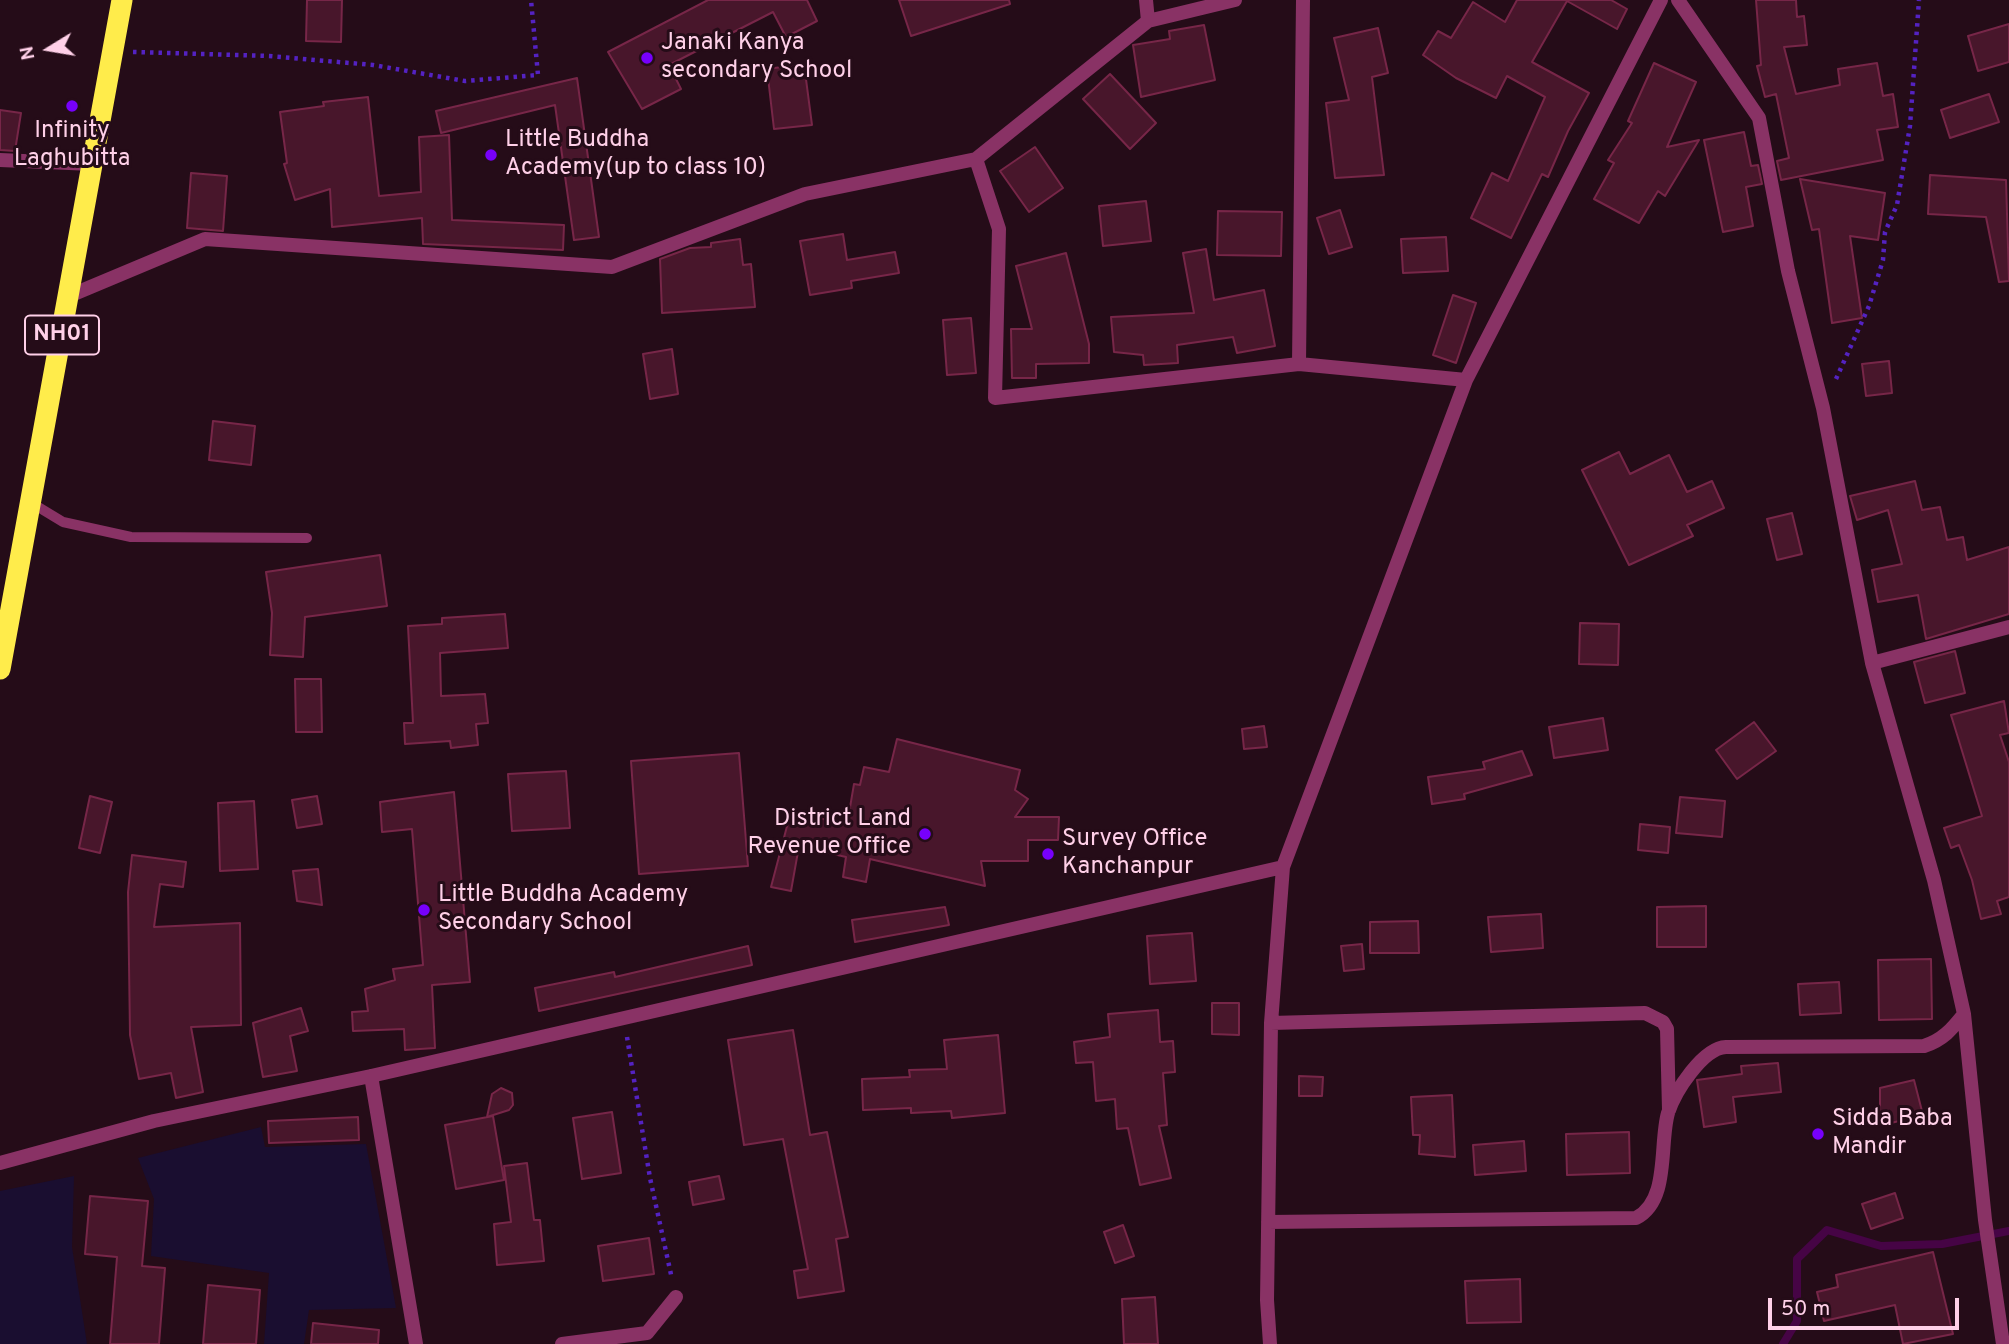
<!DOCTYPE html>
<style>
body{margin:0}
#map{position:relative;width:2009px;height:1344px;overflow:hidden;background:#250c18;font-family:Overpass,sans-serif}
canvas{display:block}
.north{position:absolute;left:14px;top:14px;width:70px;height:70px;-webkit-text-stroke:5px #250c18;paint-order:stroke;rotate:259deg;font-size:19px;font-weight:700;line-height:28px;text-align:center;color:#ffd0e8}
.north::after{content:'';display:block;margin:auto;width:24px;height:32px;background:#ffd0e8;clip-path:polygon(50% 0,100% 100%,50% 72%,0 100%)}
.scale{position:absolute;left:1768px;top:1298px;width:191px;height:32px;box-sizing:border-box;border:4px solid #ffd0e8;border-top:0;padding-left:9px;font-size:21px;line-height:24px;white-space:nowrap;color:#ffd0e8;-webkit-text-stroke:5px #250c18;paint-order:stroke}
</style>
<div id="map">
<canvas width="2009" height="1344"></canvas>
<div class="north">N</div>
<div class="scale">50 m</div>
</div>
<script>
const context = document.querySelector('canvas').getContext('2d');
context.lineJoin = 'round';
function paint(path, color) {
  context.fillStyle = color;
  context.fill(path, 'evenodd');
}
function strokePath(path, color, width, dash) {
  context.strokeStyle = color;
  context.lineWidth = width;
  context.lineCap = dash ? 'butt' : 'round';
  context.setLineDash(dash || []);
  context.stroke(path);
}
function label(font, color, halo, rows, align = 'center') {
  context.font = font + ' Overpass,sans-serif';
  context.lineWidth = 6;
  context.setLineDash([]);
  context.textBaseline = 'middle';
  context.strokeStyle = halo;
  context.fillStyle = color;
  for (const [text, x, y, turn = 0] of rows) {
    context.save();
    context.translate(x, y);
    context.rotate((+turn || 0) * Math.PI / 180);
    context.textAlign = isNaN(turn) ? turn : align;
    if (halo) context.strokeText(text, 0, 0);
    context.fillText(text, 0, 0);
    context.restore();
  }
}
const green = new Path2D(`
 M261 1127 265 1147 366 1144 396 1308 309 1310 304 1344H264L269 1273 151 1256 154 1199 138 1158Z
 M74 1176 72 1247 87 1344H0V1191Z`);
const stream = new Path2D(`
 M1783 1344 1797 1321V1259L1827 1230 1881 1246 1942 1244 2009 1231`);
const building = new Path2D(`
 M307 0H342L341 42 306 41Z
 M708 0H807L817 21 786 37 773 12 669 65 681 89 642 109 608 52Z
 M899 0H1009L1010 4 911 36Z
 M1517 0H1611L1627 9 1617 29 1567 1 1532 62 1589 93 1568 131 1548 177 1542 174 1511 238 1471 218 1492 173 1508 181 1545 97 1507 76 1496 98 1456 78 1423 55 1438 31 1451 38 1473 2 1505 22Z
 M1756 0H1796L1797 17 1804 16 1807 45 1784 47 1796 94 1840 85 1838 69 1877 63 1883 96 1893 94 1898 127 1877 130 1883 160 1781 180 1777 161 1789 158 1776 94 1765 97 1757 66 1761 65Z
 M2009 24V62L1978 71 1968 36Z
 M1204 25 1215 80 1141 97 1133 45 1170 39 1169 31Z
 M1378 28 1388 73 1372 77 1384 175 1335 178 1326 103 1349 100 1334 38Z
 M1654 63 1696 82 1667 147 1699 140 1665 196 1658 191 1639 223 1594 199 1614 163 1608 160 1632 123 1628 121Z
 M804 64 812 125 774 129 767 69Z
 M1110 74 1156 123 1130 149 1083 99Z
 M577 78 599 237 574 240 555 105 441 133 436 111Z
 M1989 94 1999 122 1950 138 1941 110Z
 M368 97 379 196 421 192 419 137 449 135 452 220 564 225 563 250 423 244 422 218 332 227 330 189 295 200 284 164 287 163 280 112 324 106 323 102Z
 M0 110 21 113 15 151 0 150Z
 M1744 132 1751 166 1758 165 1762 184 1746 187 1753 226 1723 232 1704 140Z
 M1035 147 1063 188 1029 212 1000 171Z
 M191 173 227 176 223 231 187 228Z
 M1930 175 2006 180 2009 281 1999 282 1986 217 1928 214Z
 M1800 179 1885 193 1878 240 1850 236 1862 318 1832 323 1819 229 1812 230Z
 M1146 201 1151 241 1103 246 1099 206Z
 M1340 210 1352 247 1329 254 1317 218Z
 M1218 211 1282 212 1281 256 1217 255Z
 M843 234 847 260 895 252 899 273 851 281 852 288 810 295 800 241Z
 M1446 237 1448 271 1403 273 1401 239Z
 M740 239 743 265 751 264 755 307 662 313 660 259 690 248 711 247V243Z
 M1206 249 1214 300 1264 290 1275 346 1237 353 1233 337 1177 345 1178 363 1144 365 1143 355 1114 352 1111 317 1194 313 1183 253Z
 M1066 253 1089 344V363L1036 364V378H1012L1011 329H1032L1016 266Z
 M1453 295 1476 303 1456 363 1433 355Z
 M971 318 976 373 947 375 943 320Z
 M672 349 678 394 650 399 643 354Z
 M1889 361 1892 393 1866 396 1862 364Z
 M213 421 255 426 251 465 209 460Z
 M1619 452 1630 474 1669 455 1687 492 1712 481 1724 508 1687 525 1693 536 1629 565 1582 470Z
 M1915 481 1922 510 1940 507 1947 540 1963 537 1967 560 2009 547V614L1926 639 1918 595 1878 602 1872 570 1902 564 1888 510 1857 520 1850 496Z
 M1792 513 1802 554 1777 560 1767 519Z
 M380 555 387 606 305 617 303 657 270 655 272 613 266 572Z
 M505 614 508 648 440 653 441 696 485 694 488 723 476 724 478 745 451 748 450 741 405 744 404 723H413L408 626 442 624V618Z
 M1580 623 1619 624 1618 665 1579 664Z
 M1955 651 1965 693 1925 703 1914 662Z
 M295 679H321L322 732H296Z
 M2004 701 2009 733 2000 735 2009 762V897L1997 901 2001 914 1981 919 1972 880 1959 845 1951 848 1944 828 1982 816 1951 715Z
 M1603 718 1608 750 1554 758 1549 727Z
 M1754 722 1776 751 1737 779 1716 750Z
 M1264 726 1267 747 1244 749 1242 729Z
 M897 739 1020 770 1015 790 1028 799 1015 817H1059L1058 840H1028V861H981L985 886 870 859 866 882 843 877 846 857 799 846 791 891 771 887 791 811 847 825 854 784 860 785 864 767 889 772Z
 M1522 751 1532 775 1464 794 1465 799 1432 804 1428 777 1485 769 1483 762Z
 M739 753 748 866 639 874 631 761Z
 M566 771 570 828 512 831 508 774Z
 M454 792 470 982 432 985 435 1048 405 1050 404 1029 353 1031 352 1012 368 1011 365 989 395 980 393 969 423 965 412 829 382 832 380 802Z
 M90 796 112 802 100 853 79 848Z
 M317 796 322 824 297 828 292 800Z
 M1680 797 1725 801 1722 837 1676 833Z
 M254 801 258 869 220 871 218 803Z
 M1640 824 1670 827 1668 853 1638 850Z
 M132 855 186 862 183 887 160 884 154 927 240 923 241 1025 191 1027 203 1092 176 1098 171 1073 139 1079 130 1035 128 892Z
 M318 869 322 905 297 901 293 871Z
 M1706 906V947H1657V907Z
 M945 907 949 925 855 942 852 920Z
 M1541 914 1543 948 1491 952 1488 917Z
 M1418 921 1419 953H1370V922Z
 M1192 933 1196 981 1150 984 1147 936Z
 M1362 944 1364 969 1344 971 1341 946Z
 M748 946 752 965 539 1011 535 988 614 972 615 977Z
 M1931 959 1932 1019 1879 1020 1878 960Z
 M1839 982 1841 1013 1800 1015 1798 984Z
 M1212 1003H1239V1035L1212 1034Z
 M301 1008 308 1031 290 1036 297 1071 263 1077 253 1023Z
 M1158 1010 1160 1042 1173 1041 1175 1072 1163 1073 1167 1125 1159 1126 1171 1178 1140 1185 1128 1128 1117 1129 1115 1099 1096 1101 1093 1062 1076 1063 1074 1042 1110 1037 1108 1014Z
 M793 1030 810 1135 827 1132 848 1237 836 1239 844 1291 798 1298 794 1271 808 1269 783 1139 744 1145 728 1040Z
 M998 1035 1005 1113 952 1118 951 1111 911 1113V1108L863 1110 862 1079 910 1077 909 1070 947 1069 944 1040Z
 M1778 1063 1781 1092 1733 1097 1736 1122 1704 1127 1697 1080 1742 1074 1741 1066Z
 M1299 1076 1323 1077 1322 1096H1299Z
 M1914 1080 1923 1115 1891 1123 1888 1110 1880 1112V1088Z
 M501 1088 512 1093 513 1105 509 1110 487 1117 492 1094Z
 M1452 1095 1455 1157 1419 1154 1420 1135H1413L1411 1097Z
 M612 1112 621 1173 582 1179 573 1118Z
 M493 1116 504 1180 456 1189 445 1125Z
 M358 1117 359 1140 269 1143 268 1121Z
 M1629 1132 1630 1173 1567 1175 1566 1134Z
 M1524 1141 1526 1171 1475 1175 1473 1145Z
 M527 1163 534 1220H540L544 1261 497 1265 494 1224 511 1222 504 1166Z
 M719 1176 724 1199 693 1205 689 1182Z
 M1895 1193 1903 1218 1871 1229 1862 1204Z
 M90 1196 148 1201 142 1266 165 1268 159 1344H110L117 1257 85 1254Z
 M1123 1225 1134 1256 1115 1263 1104 1232Z
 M649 1238 654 1274 603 1281 598 1246Z
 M1933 1252 1953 1334 1903 1344 1895 1305 1824 1321 1817 1292 1838 1287 1836 1275Z
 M1520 1279 1521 1322 1467 1323 1465 1281Z
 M208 1285 260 1290 256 1344H203Z
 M1155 1297 1158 1344H1124L1122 1299Z
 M313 1323 379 1330 378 1344H311Z`);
const path = new Path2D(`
 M133 52 269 56 373 65 465 81 538 75 531 0
 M1836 379 1869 306 1883 260 1885 232 1897 205 1910 126 1919 0
 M627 1037 650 1178 672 1279`);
const lane = new Path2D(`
 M30 502 63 522 131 537 307 538`);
const street = new Path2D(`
 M1678 0 1759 118 1788 271 1823 408 1872 663 1934 880 1964 1014 1985 1220 2003 1344
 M1148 21 1235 0
 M976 159 1148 21 1146 0
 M0 160 92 164
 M69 296 205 239 612 267 805 194 976 159 999 229 995 398 1299 364 1466 380
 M1299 364 1303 0
 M1872 663 2009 627
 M1271 1023 1645 1013 1663 1022 1667 1029 1669 1110
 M371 1076 416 1344
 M0 1163 154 1121 371 1076 1283 867
 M1268 1222 1636 1218C1670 1201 1659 1144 1668 1113 1675 1091 1703 1048 1726 1047L1924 1046C1943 1040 1952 1029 1964 1014
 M562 1344 647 1333 676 1297
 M1270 1344 1267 1300 1271 1023 1283 867 1466 380 1661 0`);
const highway = new Path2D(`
 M0 669 122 0`);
const markers = [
 [647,58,7,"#7700fb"],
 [72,106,7,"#7700fb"],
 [491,155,7,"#7700fb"],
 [925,834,7,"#7700fb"],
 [1048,854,7,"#7700fb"],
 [424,910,7,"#7700fb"],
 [1818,1134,7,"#7700fb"]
];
const shields = [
 [62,335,74]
];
const shieldNames = [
 ["NH01",62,335]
];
const poiNames = [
 ["Janaki Kanya",661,44],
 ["secondary School",661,72],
 ["Infinity",72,132,"center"],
 ["Laghubitta",72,160,"center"],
 ["Little Buddha",505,141],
 ["Academy(up to class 10)",505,169],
 ["District Land",911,820,"right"],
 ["Revenue Office",911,848,"right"],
 ["Survey Office",1062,840],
 ["Kanchanpur",1062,868],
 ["Little Buddha Academy",438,896],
 ["Secondary School",438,924],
 ["Sidda Baba",1832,1120],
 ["Mandir",1832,1148]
];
paint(green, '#1a0e30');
strokePath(stream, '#460445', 8);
paint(building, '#48162b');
strokePath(building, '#772648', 2);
strokePath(path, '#5422c2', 4.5, [3.5, 5]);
strokePath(lane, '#893265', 10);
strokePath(street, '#893265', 14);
strokePath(highway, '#ffec4b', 21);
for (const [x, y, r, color] of markers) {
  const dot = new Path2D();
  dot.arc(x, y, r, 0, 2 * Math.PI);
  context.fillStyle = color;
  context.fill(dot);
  strokePath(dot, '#250c18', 2.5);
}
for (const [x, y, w] of shields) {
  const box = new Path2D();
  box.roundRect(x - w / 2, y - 19.5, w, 39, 5);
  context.fillStyle = '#250c18';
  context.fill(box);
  strokePath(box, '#ffd0e8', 2);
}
label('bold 23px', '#ffd0e8', null, shieldNames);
label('24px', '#ffd0e8', '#250c18', poiNames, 'left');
</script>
